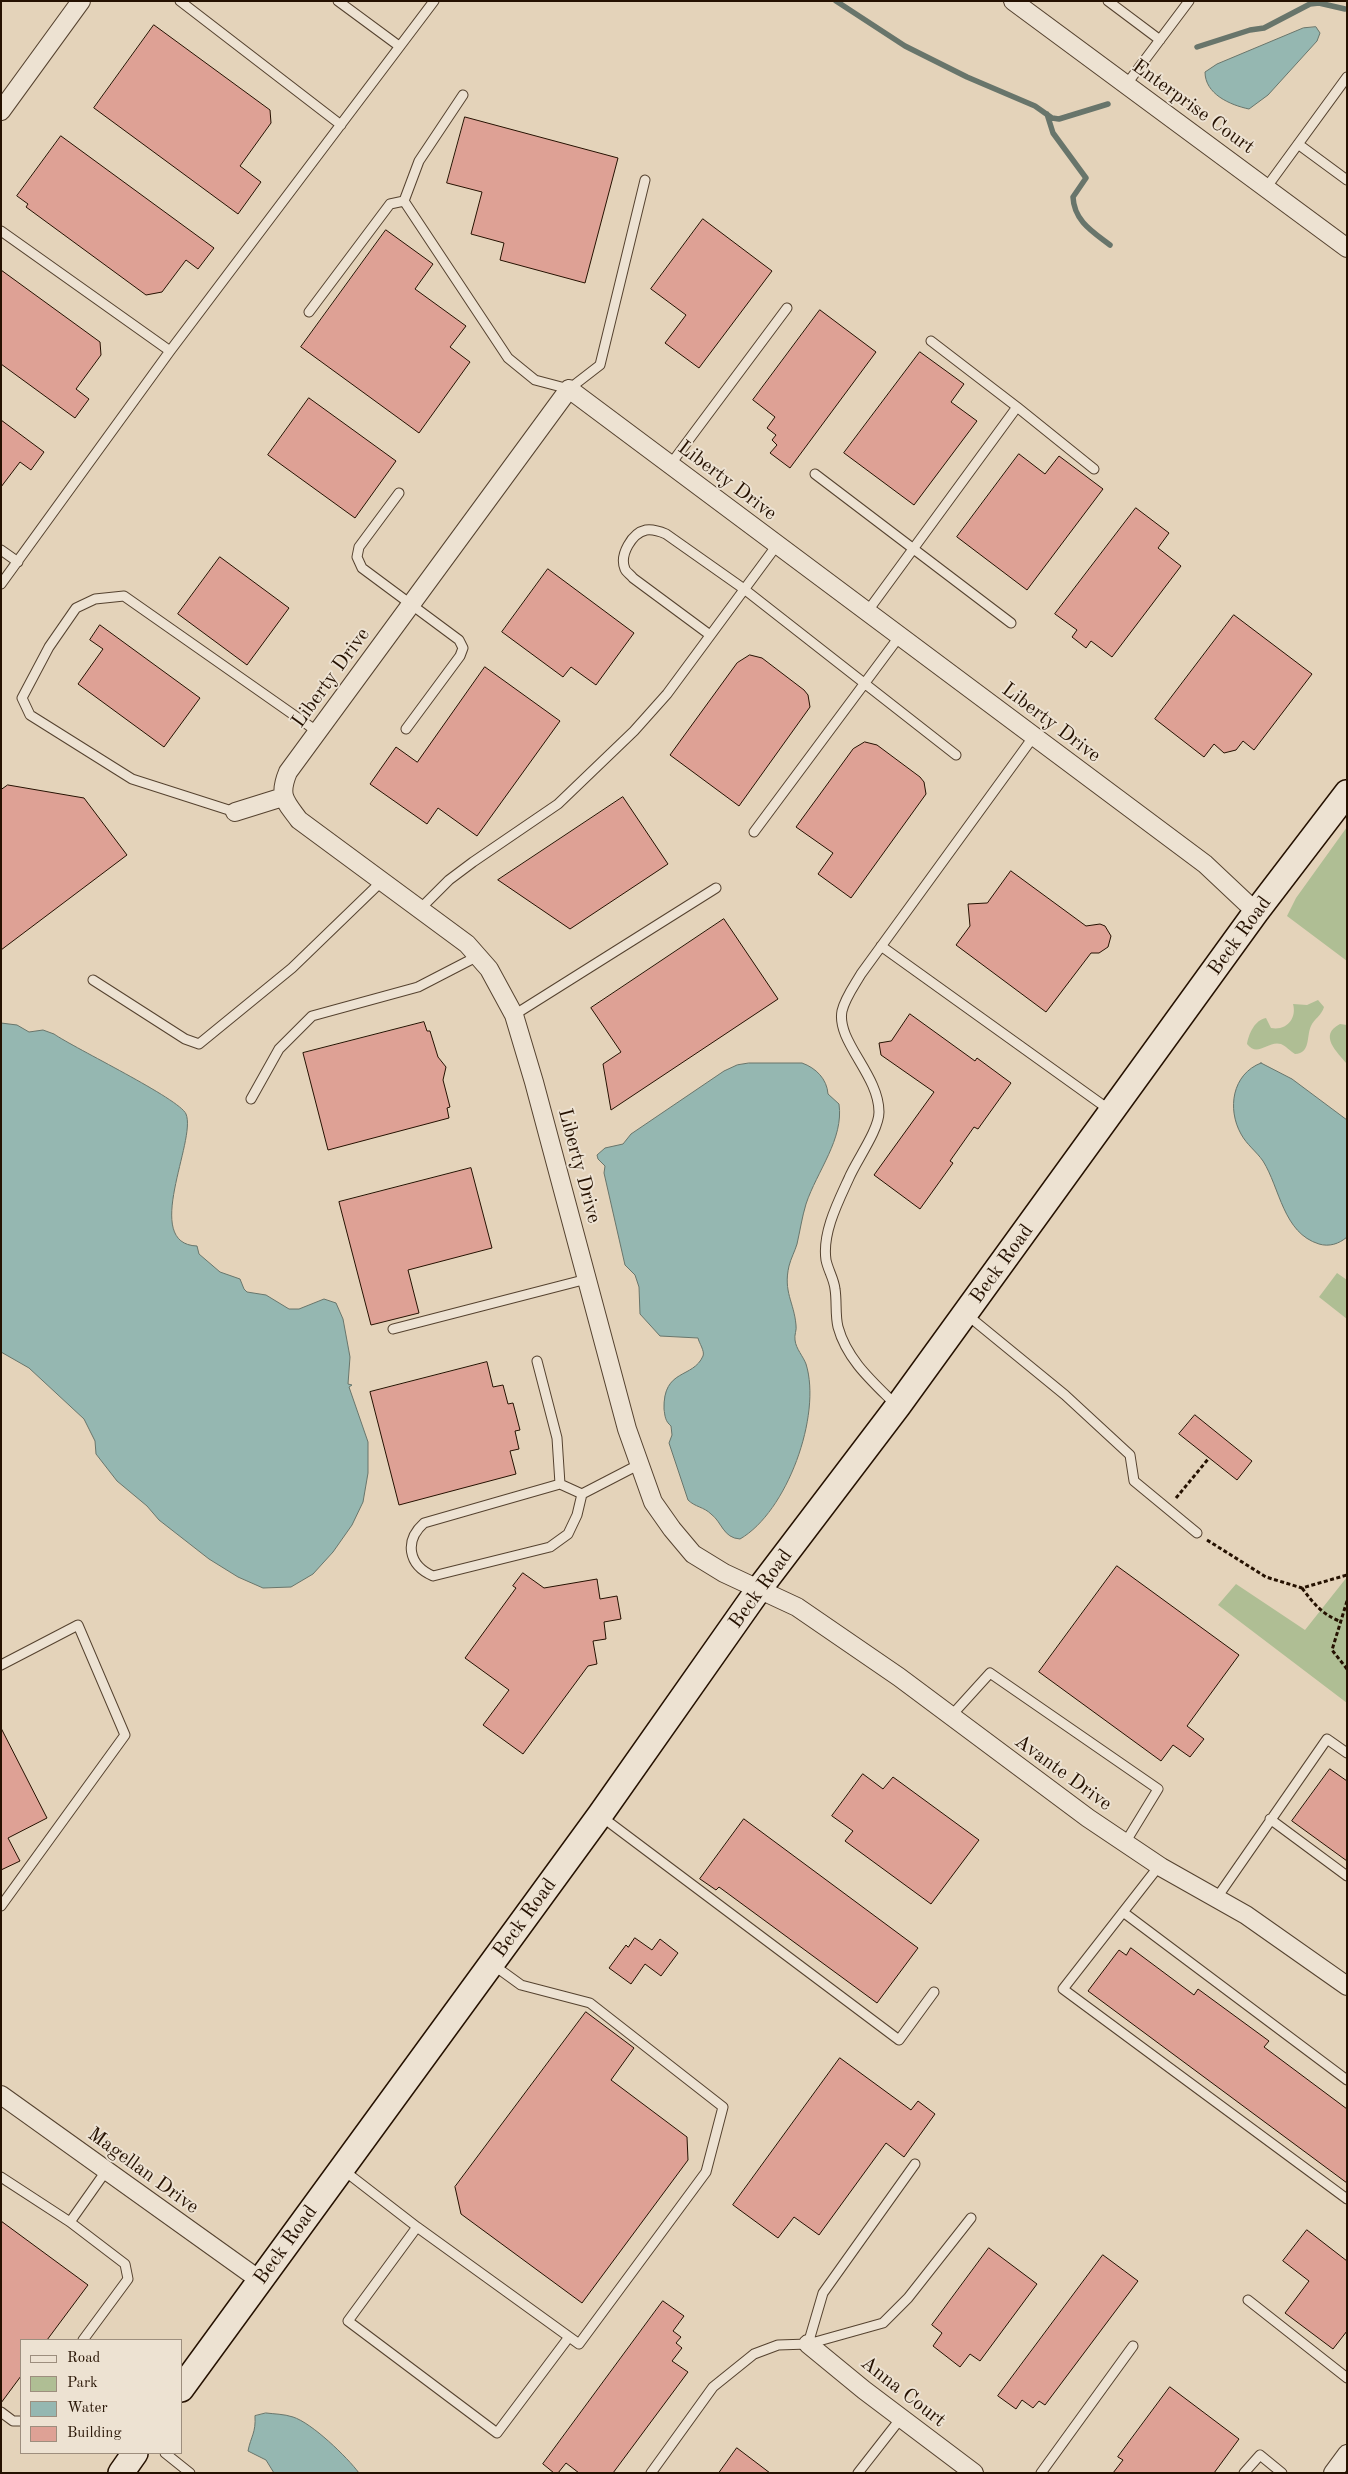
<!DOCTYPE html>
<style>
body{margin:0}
#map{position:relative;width:1348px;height:2474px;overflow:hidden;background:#e4d3ba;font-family:"Old Standard TT",serif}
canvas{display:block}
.frame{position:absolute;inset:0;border:2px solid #251101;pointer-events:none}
.legend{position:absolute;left:20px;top:2339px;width:162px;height:115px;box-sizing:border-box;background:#ede2d2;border:1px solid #9d8e7e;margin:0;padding:6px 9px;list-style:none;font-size:15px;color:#251101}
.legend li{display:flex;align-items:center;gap:10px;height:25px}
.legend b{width:25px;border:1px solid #9d8e7e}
</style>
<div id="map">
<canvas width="1348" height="2474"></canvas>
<div class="frame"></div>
<ul class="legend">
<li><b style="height:6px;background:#ede2d2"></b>Road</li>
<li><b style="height:14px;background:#afbe94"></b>Park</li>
<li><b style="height:14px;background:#95b7b1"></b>Water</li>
<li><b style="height:14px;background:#dea195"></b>Building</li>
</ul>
</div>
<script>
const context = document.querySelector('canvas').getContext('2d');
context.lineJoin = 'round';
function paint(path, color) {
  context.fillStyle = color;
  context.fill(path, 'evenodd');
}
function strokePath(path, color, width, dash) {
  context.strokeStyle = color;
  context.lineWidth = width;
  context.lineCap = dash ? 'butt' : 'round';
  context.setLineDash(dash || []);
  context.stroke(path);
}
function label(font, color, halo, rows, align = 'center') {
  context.font = font + ' "Old Standard TT",serif';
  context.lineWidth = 4;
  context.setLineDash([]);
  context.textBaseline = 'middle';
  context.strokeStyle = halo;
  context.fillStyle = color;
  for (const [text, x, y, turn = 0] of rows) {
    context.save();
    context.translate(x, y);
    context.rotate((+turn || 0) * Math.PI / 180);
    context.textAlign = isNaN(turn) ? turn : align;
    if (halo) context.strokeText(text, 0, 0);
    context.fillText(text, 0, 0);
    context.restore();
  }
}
const green = new Path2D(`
 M1347 827V961L1287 916 1296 898Z
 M1318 1000 1324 1007C1322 1015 1314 1019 1311 1026 1306 1037 1311 1053 1295 1054 1290 1051 1286 1046 1281 1044 1268 1040 1258 1058 1247 1044 1249 1033 1255 1020 1266 1018L1271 1028C1287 1031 1297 1018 1293 1004L1307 1005Z
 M1340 1024 1347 1025V1064C1337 1052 1318 1035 1340 1024Z
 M1337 1273 1347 1280V1319L1319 1297Z
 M1347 1577V1703L1218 1605 1236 1584 1305 1630Z`);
const water = new Path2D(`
 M1316 27 1320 33 1317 41 1268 95 1249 109C1230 105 1205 94 1205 72L1217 64 1303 28Z
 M1 1023 17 1025 29 1032 43 1030 54 1034C74 1048 180 1099 186 1114 197 1140 141 1244 197 1246L199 1254 220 1272 240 1279 244 1289 247 1292 266 1295 289 1309H299L324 1299 336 1303 343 1319 350 1357 348 1384 352 1385 349 1387 368 1442V1473L363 1502 352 1525 333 1552 313 1574 291 1587 263 1588 238 1577 209 1559 159 1520 147 1506 117 1481 96 1454 95 1441 84 1419 29 1368 1 1352Z
 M749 1063H802C816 1068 827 1079 828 1094L839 1104C844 1139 817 1171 806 1204 802 1217 800 1231 797 1244 795 1251 791 1258 789 1266 783 1292 794 1302 796 1325 797 1330 794 1335 795 1340 796 1349 803 1356 806 1364 822 1415 787 1512 740 1539 723 1538 722 1522 711 1514 704 1507 695 1507 688 1500L669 1443 672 1435 671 1426C665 1421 665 1416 664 1409 663 1368 693 1379 703 1356 705 1351 699 1343 698 1338L660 1336 640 1314 639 1287 635 1275 625 1265 604 1173 605 1166 598 1159 597 1155 605 1148 623 1144 631 1134 724 1071 737 1065Z
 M1261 1063 1292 1079 1347 1120V1237C1339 1244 1329 1247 1319 1244 1283 1233 1280 1188 1263 1161 1256 1151 1247 1145 1241 1134 1227 1109 1232 1074 1261 1063Z
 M266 2413C274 2414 284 2414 293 2417 312 2423 347 2457 359 2473H274L266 2460 248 2451C251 2436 256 2433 255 2416Z`);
const stream = new Path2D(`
 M836 1 905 46 967 77 1035 106 1052 118 1059 119 1108 104
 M1197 47 1250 30 1264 28 1310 4 1319 3 1345 9
 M1047 114 1053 133 1086 178 1073 197C1074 221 1093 232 1110 245`);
const building = new Path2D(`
 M154 25 270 110 271 123 240 166 261 182 238 214 94 108Z
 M465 117 618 158 585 283 500 260 504 243 471 234 482 192 447 183Z
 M61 136 214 248 198 269 186 260 162 292 146 295 26 207 28 204 17 196Z
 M703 219 772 271 699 368 665 343 686 315 651 289Z
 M386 230 433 264 415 289 466 326 450 347 470 362 419 433 301 347Z
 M1 270 100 342 101 355 76 389 89 399 75 418 1 364Z
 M820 310 876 352 790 468 770 453 777 445 772 440 776 435 767 428 775 417 753 400Z
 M920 352 964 384 951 402 977 421 914 505 844 453Z
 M309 398 396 461 355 518 268 455Z
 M1 420 44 452 31 470 20 462 1 487Z
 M1019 454 1045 474 1059 456 1103 489 1027 590 957 537Z
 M1136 508 1169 533 1158 548 1181 566 1112 657 1091 641 1086 648 1072 637 1077 630 1055 614Z
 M220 557 289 608 247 665 178 614Z
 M548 569 634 633 596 685 571 667 563 677 502 632Z
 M1234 615 1312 674 1254 750 1243 741 1236 750 1224 753 1214 744 1204 757 1155 719Z
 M100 625 200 698 164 747 78 684 103 649 90 640Z
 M750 655 762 658 804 690 808 695 810 707 739 806 670 755 737 663Z
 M485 667 560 721 477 836 438 808 427 824 370 784 396 747 417 762Z
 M865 742 877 745 920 777 924 782 926 794 851 898 818 874 833 853 796 827 853 749Z
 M8 785 84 798 127 855 1 950V790Z
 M623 797 668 864 570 929 498 880Z
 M1011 871 1086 926 1100 924 1105 926 1111 936 1108 947 1099 953H1091L1046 1012 956 945 970 926 968 904 987 903Z
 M724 919 778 999 611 1110 603 1064 621 1052 591 1008Z
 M910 1014 975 1061 977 1058 1011 1083 978 1129 974 1127 950 1161 953 1163 920 1209 874 1175 934 1092 881 1055 879 1043 891 1041Z
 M424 1022 427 1031H430L438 1057 446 1067 443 1080 450 1107 447 1108 449 1118 328 1150 303 1053Z
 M471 1168 492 1248 408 1270 419 1313 371 1325 339 1202Z
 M487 1362 493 1387 503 1385 508 1404 513 1403 520 1430 515 1431 519 1449 510 1451 516 1474 399 1505 370 1392Z
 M1195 1415 1252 1461 1237 1480 1179 1434Z
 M1117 1566 1239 1655 1187 1726 1204 1739 1190 1757 1173 1745 1161 1761 1039 1672Z
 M523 1573 544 1588 597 1579 600 1599 617 1596 621 1619 604 1622 606 1639 593 1641 597 1664 588 1666 523 1754 483 1725 509 1690 465 1658 516 1588 513 1586Z
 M1 1728 47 1818 8 1838 20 1861 1 1870Z
 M1330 1769 1347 1781V1861L1292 1821Z
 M863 1774 883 1789 893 1777 979 1840 931 1904 845 1841 853 1831 832 1816Z
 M744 1819 918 1948 877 2003 719 1887 716 1890 700 1879Z
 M635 1938 652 1950 660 1939 678 1953 661 1976 645 1964 631 1984 609 1968 626 1945 628 1947Z
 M1131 1948 1194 1995 1198 1989 1269 2041 1264 2047 1347 2109V2183L1088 1991 1119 1950 1126 1955Z
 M586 2012 634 2048 611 2080 687 2137 688 2160 582 2303 461 2214 455 2187Z
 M840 2058 911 2110 918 2101 935 2114 904 2157 886 2143 819 2235 794 2217 778 2238 733 2205Z
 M1 2221 88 2285 47 2340H21V2376L1 2403Z
 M1307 2230 1347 2261V2331L1333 2349 1285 2313 1309 2281 1283 2261Z
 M989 2248 1037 2284 980 2361 970 2354 960 2367 933 2346 942 2333 932 2325Z
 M1103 2255 1138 2281 1045 2405 1039 2401 1033 2408 1022 2400 1016 2409 998 2396Z
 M663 2301 684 2316 673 2331 681 2337 676 2343 682 2348 672 2361 688 2372 613 2473H579L566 2463 558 2473H554L543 2464Z
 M1170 2387 1239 2439 1214 2473H1113L1123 2460 1118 2457Z
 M737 2448 770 2473H719Z`);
const path = new Path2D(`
 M1176 1498 1209 1458
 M1207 1540 1266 1577 1302 1588 1347 1575
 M1302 1588C1313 1603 1322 1614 1339 1621
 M1347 1601 1332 1650 1347 1669`);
const lane = new Path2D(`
 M180 1 341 125
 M338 1 399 46
 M1108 1 1160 40
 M1126 85 1189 1
 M1298 144 1347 180
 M1266 188 1347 77
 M404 201 419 161 463 95
 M1 231 170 351
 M309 312 390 204 404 201 508 358 535 380 569 389 600 365 645 180
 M1017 407 1094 469
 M670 465 787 308
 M815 474 1011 623
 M399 493 359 547 357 557 362 568 459 640 463 648 460 656 406 729
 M1 550 18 562
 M1 584 170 351 434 1
 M867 612 1017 407 931 341
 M710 635 633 578C631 575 626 572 625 569 619 555 632 533 646 530 653 529 659 531 666 534L744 589 956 755
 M235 812 132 779 30 715 22 698 49 647 76 608 95 599 124 596 318 732
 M754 832 899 637
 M421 908 449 880 473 862 558 804 634 731 667 694 777 545
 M881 946 1111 1111
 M93 980 185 1039 199 1044 292 968 382 881
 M514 1015 716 888
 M251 1099 279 1049 312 1016 418 987 478 956
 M966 1314 1065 1395 1130 1455 1134 1481 1197 1533
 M393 1329 587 1279
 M537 1361 557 1438 560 1484
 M896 1405C873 1382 847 1360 838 1327 835 1315 837 1301 835 1289 834 1279 828 1270 826 1260 822 1233 838 1202 849 1178 856 1161 879 1130 879 1112 879 1075 836 1041 842 1011 845 998 854 986 861 974L1034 736
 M582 1494 560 1484 424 1523C404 1541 408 1565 433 1576L550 1547 568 1534 577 1515 582 1494 640 1464
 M1 1665 78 1625 125 1735 1 1906
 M951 1716 990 1673 1158 1789 1125 1843
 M602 1817 899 2040 934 1992
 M1270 1819 1347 1876
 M1159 1866 1063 1989 1347 2199
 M1216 1899 1327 1739 1347 1753
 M1123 1912 1347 2080
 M342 2169 417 2227 348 2321 497 2433 569 2337
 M1 2177 70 2222 125 2264 128 2279 83 2340
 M70 2222 106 2171
 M417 2227 579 2344 706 2172 723 2107 590 2003 521 1985 492 1964
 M1248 2300 1347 2378
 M808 2344 823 2293 915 2164
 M1 2412 13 2421H21
 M165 2453 190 2473
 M651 2473 713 2387 754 2354 778 2345 808 2344 883 2323 908 2298 971 2218
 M858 2473 901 2418
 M1041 2473 1133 2346
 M1244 2473 1260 2455 1282 2473`);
const street = new Path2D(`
 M1013 1 1347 248
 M1 111 81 1
 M235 812 283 797
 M1256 912 1205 864 569 389 288 772C278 796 285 801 299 820L467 944 489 969 514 1015 534 1082 627 1429 653 1502 672 1529 693 1554 724 1573 797 1607 899 1677 1088 1818 1161 1867 1246 1915 1347 1986
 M1 2095 261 2281
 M808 2344 864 2390 974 2473
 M1333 2473 1347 2454`);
const secondary = new Path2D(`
 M181 2389 600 1815 759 1589 898 1406 1256 912 1347 793
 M121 2473 135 2453`);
const streetNames = [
 ["Enterprise Court",1193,107,36],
 ["Liberty Drive",727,481,37],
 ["Liberty Drive",331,678,-54],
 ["Liberty Drive",1051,723,37],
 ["Beck Road",1240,936,-54],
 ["Liberty Drive",579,1166,75],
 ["Beck Road",1002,1264,-54],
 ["Beck Road",761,1589,-54],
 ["Avante Drive",1063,1773,36],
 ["Beck Road",525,1918,-54],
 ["Magellan Drive",143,2171,36],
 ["Beck Road",286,2245,-54],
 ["Anna Court",903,2392,38]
];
paint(green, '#afbe94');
paint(water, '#95b7b1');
strokePath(water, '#68756b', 1);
strokePath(stream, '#68756b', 5.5);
paint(building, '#dea195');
strokePath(building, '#251101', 1);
strokePath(lane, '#55422f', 11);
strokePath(street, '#55422f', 20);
strokePath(secondary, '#251101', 28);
strokePath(path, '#251101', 3, [4, 2.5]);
strokePath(lane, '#ede2d2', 9);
strokePath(street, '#ede2d2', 18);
strokePath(secondary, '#ede2d2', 25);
label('20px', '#251101', '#ede2d2', streetNames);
</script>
